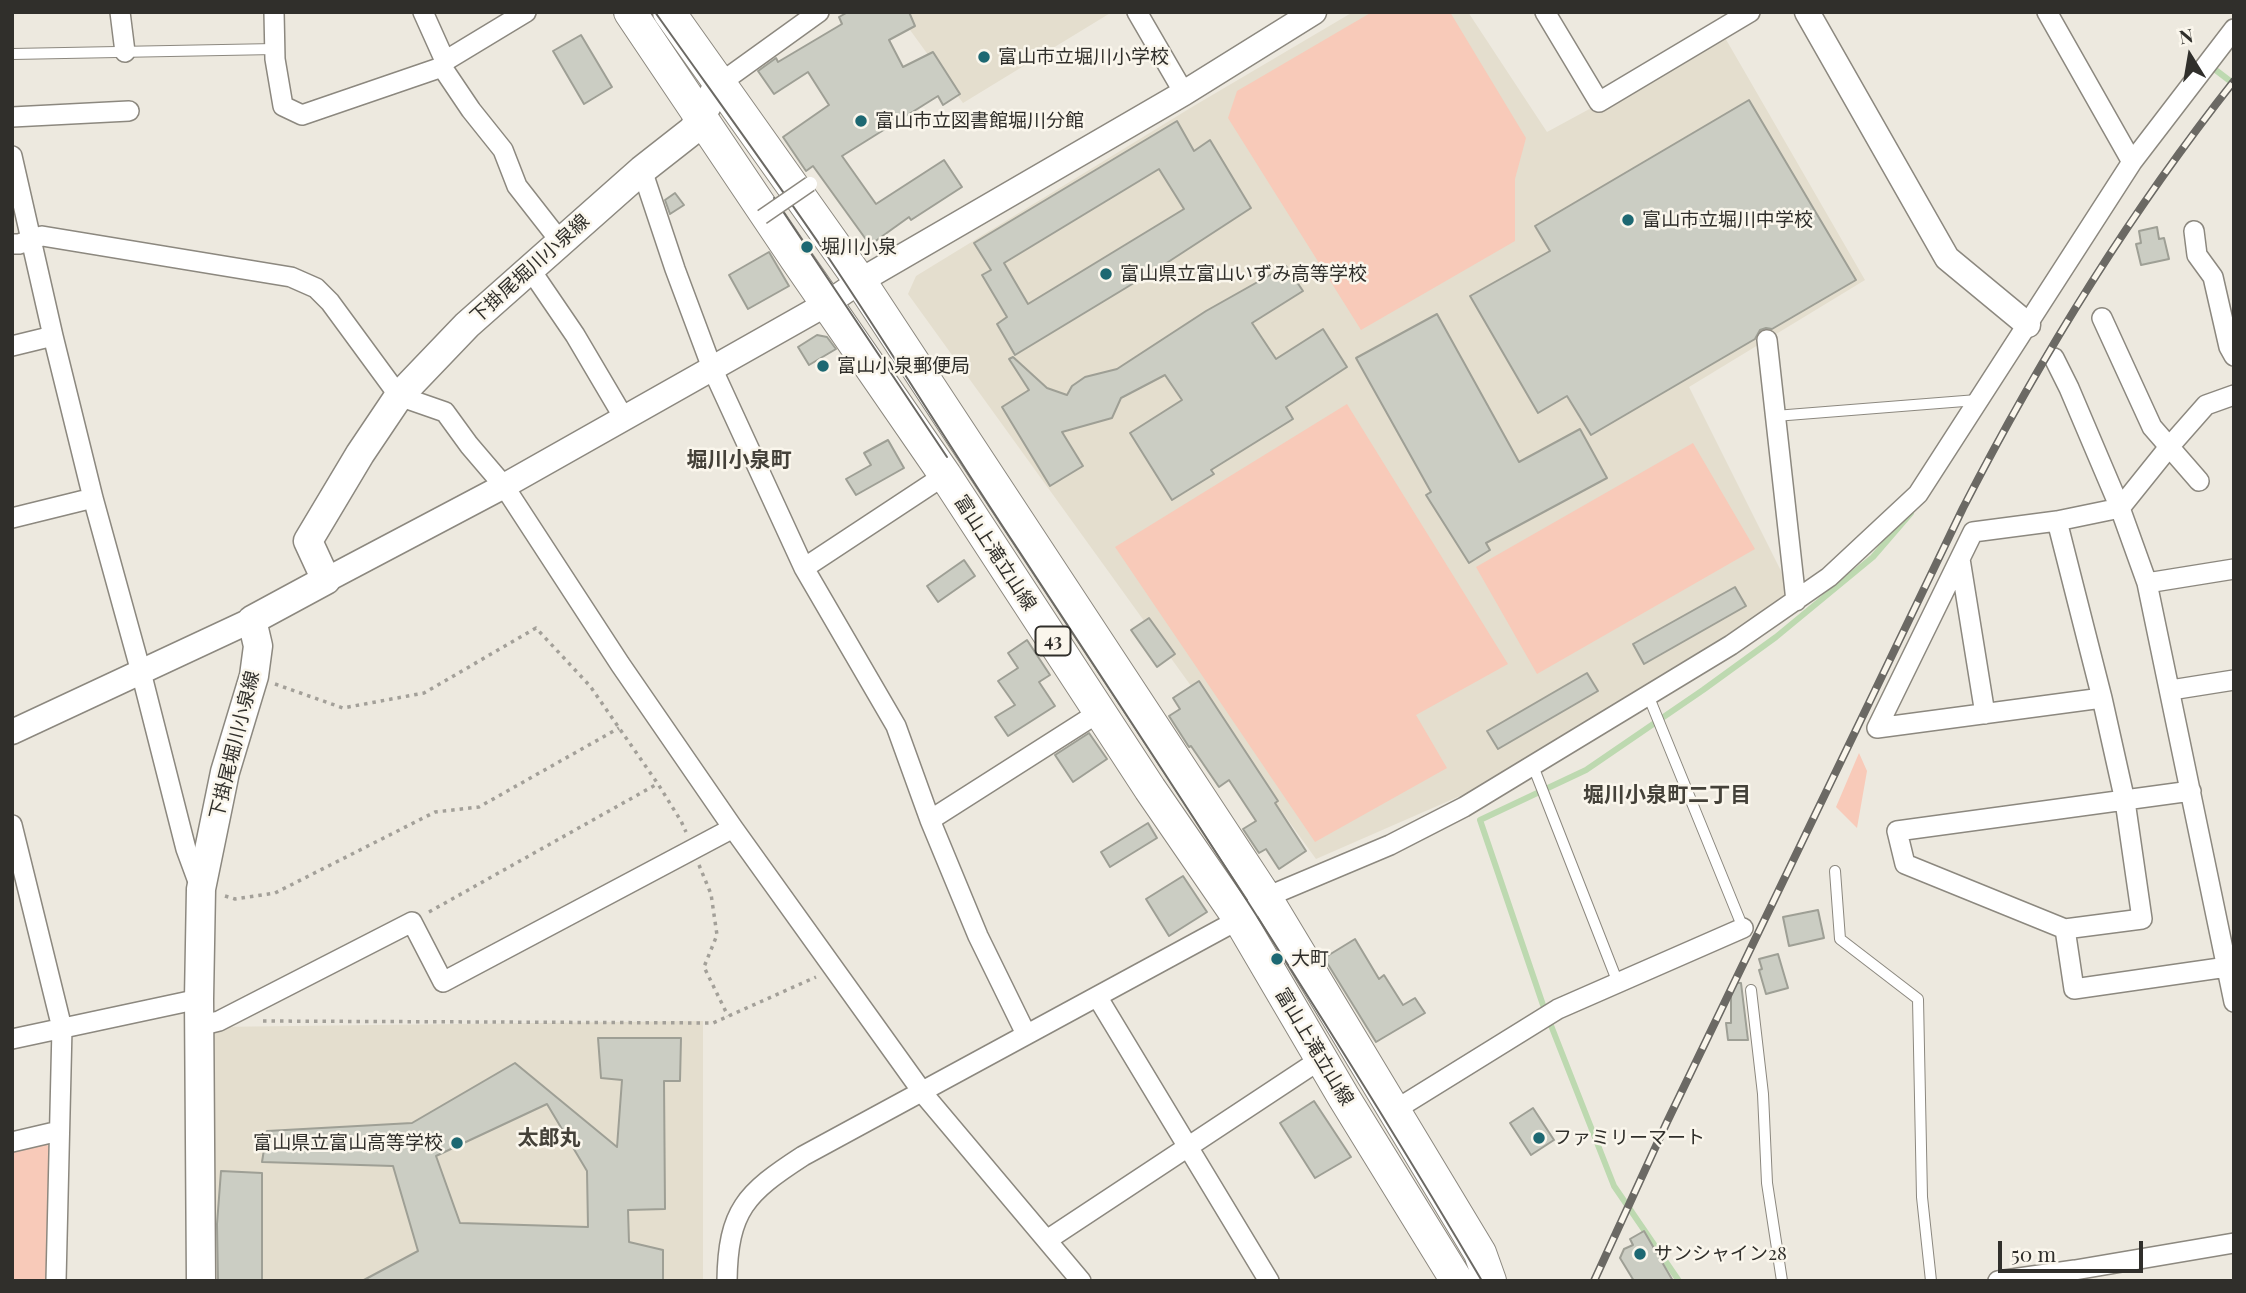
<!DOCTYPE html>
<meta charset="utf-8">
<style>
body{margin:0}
#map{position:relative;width:2246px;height:1293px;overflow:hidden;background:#ede9df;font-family:"Playfair Display",serif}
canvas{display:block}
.frame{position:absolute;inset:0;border:14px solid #302f2b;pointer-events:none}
.north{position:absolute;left:2155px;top:21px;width:70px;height:70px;-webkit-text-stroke:5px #faf6ec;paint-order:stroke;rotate:349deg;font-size:19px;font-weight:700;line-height:28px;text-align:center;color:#302f2b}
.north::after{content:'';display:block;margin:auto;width:24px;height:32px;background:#302f2b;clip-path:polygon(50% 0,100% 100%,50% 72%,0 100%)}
.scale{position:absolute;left:1998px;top:1241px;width:145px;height:32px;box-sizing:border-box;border:4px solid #302f2b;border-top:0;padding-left:9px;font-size:21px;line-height:24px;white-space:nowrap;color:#302f2b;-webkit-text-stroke:5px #faf6ec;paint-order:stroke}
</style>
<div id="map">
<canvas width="2246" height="1293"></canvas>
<div class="frame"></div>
<div class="north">N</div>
<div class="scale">50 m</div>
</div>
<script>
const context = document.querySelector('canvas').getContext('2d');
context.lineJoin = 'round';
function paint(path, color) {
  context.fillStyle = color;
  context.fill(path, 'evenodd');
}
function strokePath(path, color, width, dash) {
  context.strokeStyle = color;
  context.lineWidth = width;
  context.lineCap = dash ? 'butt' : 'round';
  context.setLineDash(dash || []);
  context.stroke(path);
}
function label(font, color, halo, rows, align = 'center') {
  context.font = font + ' "Playfair Display","Noto Sans JP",serif';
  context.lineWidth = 5;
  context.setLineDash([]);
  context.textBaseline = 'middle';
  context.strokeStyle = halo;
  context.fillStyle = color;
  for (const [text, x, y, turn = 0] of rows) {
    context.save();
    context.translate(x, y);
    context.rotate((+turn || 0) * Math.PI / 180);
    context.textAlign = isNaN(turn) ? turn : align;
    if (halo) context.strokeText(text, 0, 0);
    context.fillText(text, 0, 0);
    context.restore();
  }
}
const built = new Path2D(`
 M897 12H1112L963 103Z
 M1353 12H1468L1547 132 1724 36 1865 280 1689 387 1796 601 1509 772 1460 796 1316 859 908 294 916 276 1192 107Z
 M703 1021V1281H212L211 1027Z`);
const green = new Path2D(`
 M1372 12H1450L1526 138 1515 179V241L1361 330 1228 118 1237 91Z
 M1347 404 1508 664 1416 715 1447 768 1315 842 1115 547Z
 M1693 443 1755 549 1537 674 1476 567Z
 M1859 753 1867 771 1857 828 1836 807Z
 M44 1143 52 1148 51 1281H12V1150Z`);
const stream = new Path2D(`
 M2213 68 2234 84
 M1679 1281 1614 1186 1543 1005 1480 820 1586 770 1703 690 1776 637 1873 557 1911 513`);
const building = new Path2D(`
 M848 12H909L915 26 889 40 903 67 933 52 960 94 943 105 938 96 842 156 876 204 944 160 962 187 911 220 909 217 870 245 813 166 806 171 783 137 829 105 808 72 774 94 758 71 776 58 778 62 842 24 839 17Z
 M581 35 612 87 584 104 553 51Z
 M1749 100 1856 280 1772 329 1766 328 1760 330 1755 339 1591 435 1567 396 1538 413 1470 296 1550 251 1535 226Z
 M1177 121 1194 151 1210 140 1251 208 1162 266 1015 355 997 324 1007 317 982 275 991 270 974 243ZM1159 169 1184 209 1028 304 1004 263Z
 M675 193 684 205 670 214 665 200Z
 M2157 227 2159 239 2164 238 2169 259 2141 265 2136 244 2141 243 2139 231Z
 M769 252 789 286 748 309 729 275Z
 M1286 266 1303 291 1252 323 1276 359 1323 329 1347 367 1286 407 1293 419 1211 470 1214 474 1172 500 1130 433 1182 400 1165 375 1121 398 1112 418 1062 432 1083 466 1050 486 1002 407 1029 390 1009 359 1013 357 1047 388 1067 395 1072 386 1085 377 1117 369 1206 311Z
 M1437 314 1519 462 1580 429 1607 478 1486 543 1490 550 1469 563 1426 495 1431 492 1356 358Z
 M817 335 827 337 836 349 809 365 798 347Z
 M888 440 904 468 856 495 846 479 871 465 864 453Z
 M964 560 975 576 938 602 927 586Z
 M1735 587 1746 606 1644 664 1633 644Z
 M1149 618 1175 654 1157 667 1131 630Z
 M1027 640 1050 675 1039 682 1055 706 1008 736 995 717 1015 705 998 681 1018 668 1008 653Z
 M1587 673 1598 691 1498 749 1487 731Z
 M1199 681 1278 801 1275 803 1306 851 1279 869 1266 849 1259 853 1243 829 1256 821 1229 780 1219 787 1191 746 1189 747 1169 716 1180 709 1173 698Z
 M1089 733 1107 759 1073 782 1055 755Z
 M1148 823 1157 838 1110 867 1101 852Z
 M1183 876 1207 912 1169 936 1146 899Z
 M1818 910 1824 938 1789 946 1783 917Z
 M1355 939 1379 979 1384 975 1403 1005 1415 998 1425 1013 1376 1042 1324 958Z
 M1778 954 1788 988 1766 994 1759 970 1762 969 1759 959Z
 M1731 983H1741L1748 1040H1728L1726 1023H1731Z
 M598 1038H681L680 1081H664L665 1209 628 1210 629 1242 663 1250V1281H362L418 1251 393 1166 262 1162 267 1131 412 1123 515 1063 617 1147 622 1080 601 1078ZM547 1104 587 1171 588 1227 460 1223 436 1156Z
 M1314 1101 1351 1157 1315 1178 1280 1123Z
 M1533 1108 1554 1140 1531 1155 1510 1123Z
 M221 1171 262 1173V1281H218L217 1224Z
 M1644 1231 1673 1281H1634L1620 1258 1624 1249 1633 1245 1630 1239Z`);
const path = new Path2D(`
 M275 684 343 708 424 693 536 628 590 686 658 784 681 821 686 832
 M699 865 711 894 717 935 704 967 728 1016
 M225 896 235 899 275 893 435 812 479 807 619 728
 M429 912 657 784
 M263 1021 713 1023 816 977`);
const service = new Path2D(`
 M12 54 275 49
 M1775 416 1977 400
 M1648 695 1743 928
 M1533 766 1618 983
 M1835 871 1840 939 1918 999 1922 1197 1931 1281
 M1751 990 1763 1094 1767 1183 1782 1281`);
const minor = new Path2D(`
 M120 12 125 52
 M274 12 275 59 283 106 302 115 442 67 445 61 526 12
 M423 12 445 61
 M1137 12 1184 93
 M1545 12 1599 102 1750 12
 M2047 12 2132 162
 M442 67 471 110 503 150 517 186 560 241
 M719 84 819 12
 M12 117 129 111
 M12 156 53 336 93 498 141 672 186 849 200 887
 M642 170 675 269 712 368 804 568 896 726 930 820 978 936 1026 1034
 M2194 231 2197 255 2213 277 2229 347 2234 356
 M12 244H19L42 236 291 277 316 288 330 302 399 396 445 412 469 445 504 486 620 664 733 828 926 1097 1081 1281
 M530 269 575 335 624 418
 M2102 318 2152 427 2199 481
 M1767 340 1796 601
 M12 346 53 336
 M2054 358 2069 388 2120 508 2147 583 2234 1002
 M12 518 93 498
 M2057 521 2102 698 2125 801 2142 919 2065 929 1905 864 1897 831 2191 791
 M1960 559 1985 714
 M804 568 945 475
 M2147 583 2234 569
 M2171 690 2234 680
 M1877 728 1973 532 2057 521 2120 508 2169 447 2206 405 2234 395
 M1877 728 2102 698
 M930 820 1101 711
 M12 825 62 1028 56 1281
 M2065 929 2074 989 2227 967
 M1098 998 1269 1281
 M199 1026 219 1021 412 922 443 982 733 828
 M12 1039 199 999
 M1395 1110 1558 1009 1743 928
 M12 1142 59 1131
 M1047 1240 1321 1059
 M727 1281C728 1210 746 1193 803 1156L1225 927 1276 893 1390 845 1464 807 1731 645 1829 577 1918 494 2132 162 2234 29
 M1998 1281 2075 1270 2234 1243`);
const tertiary = new Path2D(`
 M1807 12 1947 258 2028 325
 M326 580 504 486 828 303 860 281 1184 93 1314 12
 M12 732 252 620`);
const secondary = new Path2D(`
 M201 1281 199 999 201 889 225 772 254 676 258 646 252 620 326 580 308 541 360 454 399 396 467 325 642 170 693 130 719 84`);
const primary = new Path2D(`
 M630 12 796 259 945 475 1150 789 1238 917 1343 1096 1457 1281
 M669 12 860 281 1266 898 1480 1253 1490 1281`);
const tram = new Path2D(`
 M655 12C711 91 768 169 822 248 889 347 951 449 1017 548 1176 790 1335 1031 1482 1281
 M774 198 947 457`);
const rail = new Path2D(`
 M1594 1281 1667 1122 1963 508C2040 358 2129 214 2234 81`);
const pedestrianBridge = new Path2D(`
 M762 217 810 184`);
const markers = [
 [984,57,7,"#1d6872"],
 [861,121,7,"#1d6872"],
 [1628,220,7,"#1d6872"],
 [807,247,7,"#1d6872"],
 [1106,274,7,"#1d6872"],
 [823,366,7,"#1d6872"],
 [1277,959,7,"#1d6872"],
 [1539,1138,7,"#1d6872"],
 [457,1143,7,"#1d6872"],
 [1640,1254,7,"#1d6872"]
];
const shields = [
 [1053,641,35]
];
const shieldNames = [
 ["43",1053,641]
];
const poiNames = [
 ["富山市立堀川小学校",998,57],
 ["富山市立図書館堀川分館",875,121],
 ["富山市立堀川中学校",1642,220],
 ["堀川小泉",821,247],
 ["富山県立富山いずみ高等学校",1120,274],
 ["富山小泉郵便局",837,366],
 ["大町",1291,959],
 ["ファミリーマート",1553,1138],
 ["富山県立富山高等学校",443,1143,"right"],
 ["サンシャイン28",1654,1254]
];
const streetNames = [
 ["下掛尾堀川小泉線",530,269,-42],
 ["富山上滝立山線",995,553,57],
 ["下掛尾堀川小泉線",235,745,-76],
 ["富山上滝立山線",1314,1047,59]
];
const neighbourhoodNames = [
 ["堀川小泉町",739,460],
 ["堀川小泉町二丁目",1667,795],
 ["太郎丸",549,1138]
];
paint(built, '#e4dece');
paint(green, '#f8cab9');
strokePath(stream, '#bdd9b0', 6);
paint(building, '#cbcdc3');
strokePath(building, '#9e9f95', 2);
strokePath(service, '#8c887f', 12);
strokePath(minor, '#8c887f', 22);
strokePath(tertiary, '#8c887f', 27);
strokePath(secondary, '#8c887f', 31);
strokePath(primary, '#8c887f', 34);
strokePath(path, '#a3a099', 3.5, [3.5, 5]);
strokePath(service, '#fff', 10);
strokePath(minor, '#fff', 19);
strokePath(tertiary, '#fff', 24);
strokePath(secondary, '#fff', 28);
strokePath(primary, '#fff', 32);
strokePath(tram, '#6b6964', 2);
strokePath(rail, '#6b6964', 8);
strokePath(rail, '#faf6ec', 5, [16]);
strokePath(pedestrianBridge, '#8c887f', 17, []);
strokePath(pedestrianBridge, '#fff', 14);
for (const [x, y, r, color] of markers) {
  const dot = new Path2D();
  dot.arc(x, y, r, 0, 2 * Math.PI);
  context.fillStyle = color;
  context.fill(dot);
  strokePath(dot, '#faf6ec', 2.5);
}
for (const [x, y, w] of shields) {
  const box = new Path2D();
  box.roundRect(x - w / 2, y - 14.5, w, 29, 5);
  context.fillStyle = '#faf6ec';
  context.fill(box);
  strokePath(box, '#302f2b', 2);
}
label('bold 18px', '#302f2b', null, shieldNames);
label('19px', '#302f2b', '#faf6ec', poiNames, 'left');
label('19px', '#302f2b', '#faf6ec', streetNames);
label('bold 21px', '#444139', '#faf6ec', neighbourhoodNames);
</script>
